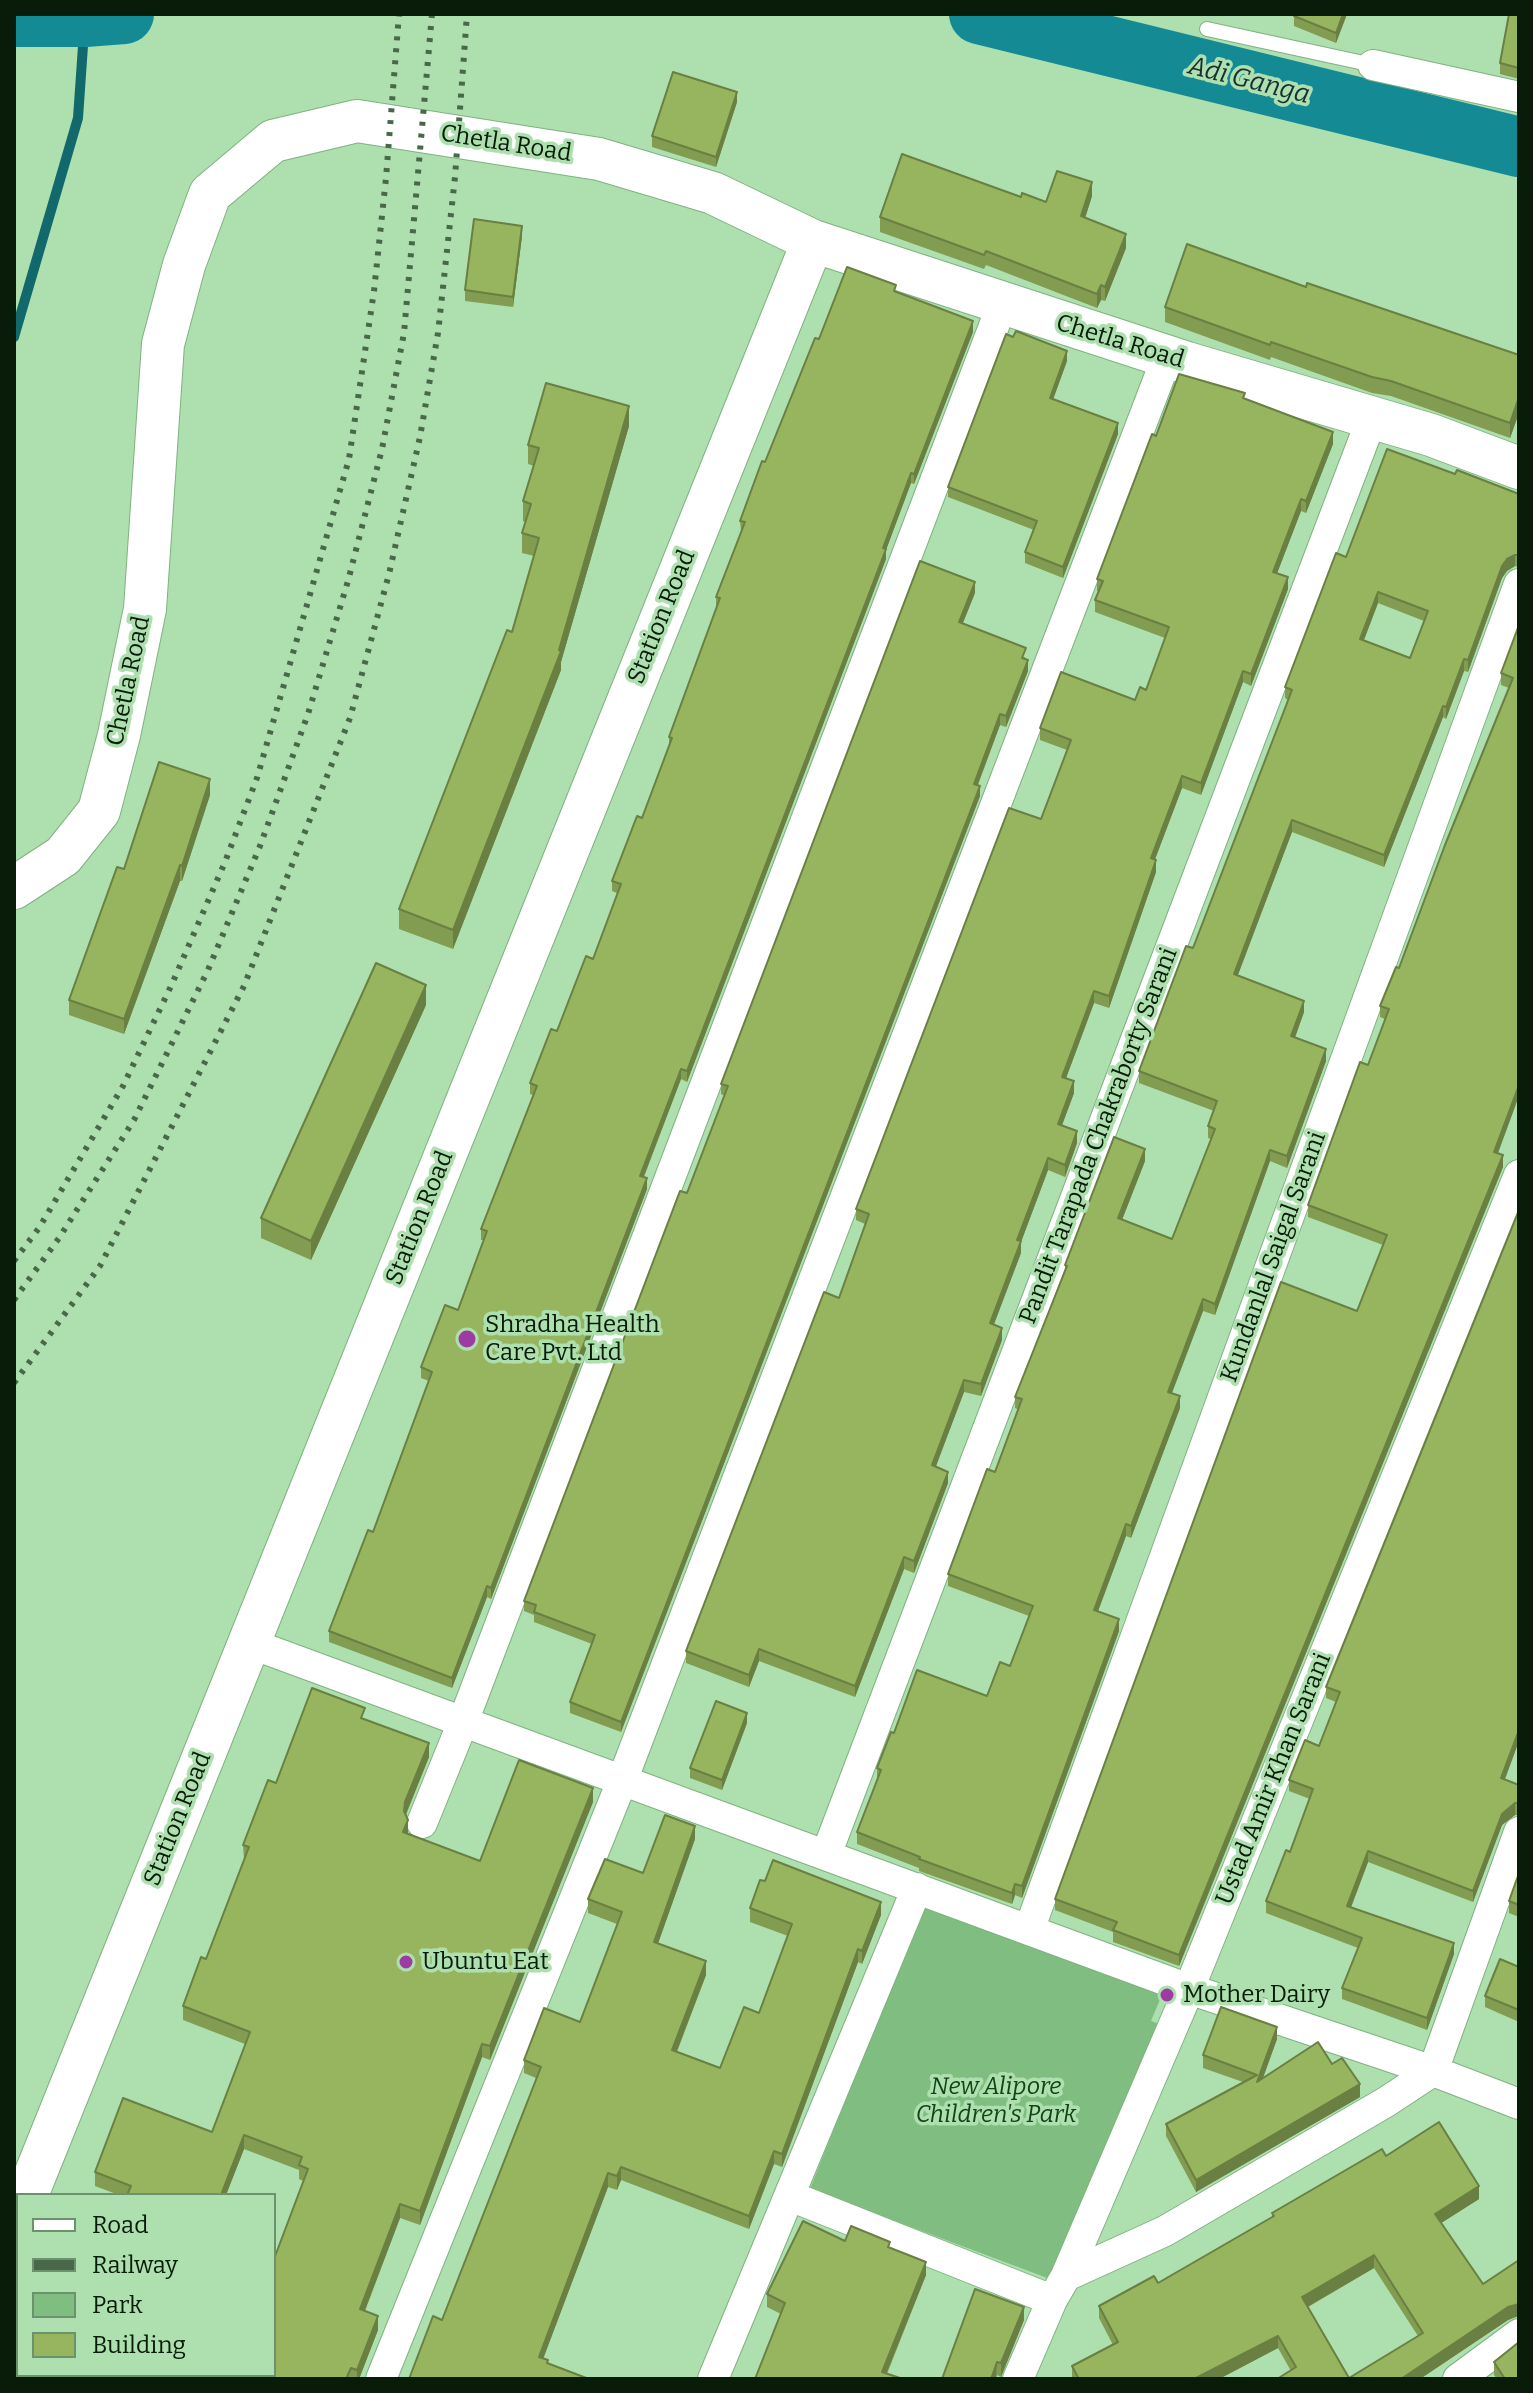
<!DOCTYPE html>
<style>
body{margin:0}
#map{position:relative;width:1533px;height:2393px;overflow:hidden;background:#ade0ae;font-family:Bitter,serif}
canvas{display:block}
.frame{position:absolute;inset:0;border:16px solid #091c0a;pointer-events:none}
.legend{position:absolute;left:16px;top:2193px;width:260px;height:184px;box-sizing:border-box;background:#ade0ae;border:2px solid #6b926c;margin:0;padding:10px 14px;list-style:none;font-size:24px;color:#091c0a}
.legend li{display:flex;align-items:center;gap:16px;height:40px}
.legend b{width:40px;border:2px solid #6b926c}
</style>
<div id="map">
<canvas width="1533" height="2393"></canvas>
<div class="frame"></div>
<ul class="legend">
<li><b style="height:10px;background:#fff"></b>Road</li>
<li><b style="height:10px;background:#49684a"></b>Railway</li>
<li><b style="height:22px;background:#7fbd81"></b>Park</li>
<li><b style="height:22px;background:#97b55f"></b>Building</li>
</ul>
</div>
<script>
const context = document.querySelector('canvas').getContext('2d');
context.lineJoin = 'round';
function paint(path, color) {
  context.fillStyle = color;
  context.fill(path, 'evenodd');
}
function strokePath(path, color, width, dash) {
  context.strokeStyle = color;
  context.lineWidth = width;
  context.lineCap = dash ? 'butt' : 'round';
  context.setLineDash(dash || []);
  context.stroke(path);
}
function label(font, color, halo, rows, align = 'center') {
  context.font = font + ' Bitter,serif';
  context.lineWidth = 7;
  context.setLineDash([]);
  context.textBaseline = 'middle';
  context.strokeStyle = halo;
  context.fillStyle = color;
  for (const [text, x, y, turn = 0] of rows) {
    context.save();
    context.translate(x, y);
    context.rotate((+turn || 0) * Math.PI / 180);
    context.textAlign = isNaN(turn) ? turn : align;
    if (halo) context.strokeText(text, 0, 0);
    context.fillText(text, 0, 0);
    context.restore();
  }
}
const green = new Path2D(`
 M924 1904 1164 1990 1151 2021 1173 2029 1074 2288 810 2189Z`);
const stream = new Path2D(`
 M14 337 78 118 85 17`);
const river = new Path2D(`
 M979 14 1519 147
 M14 17H85L124 14`);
const lane = new Path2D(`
 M1207 29 1373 65`);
const street = new Path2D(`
 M1373 65 1519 97
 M249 1643 1189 1989 1433 2071 1519 2104
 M422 1823 463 1722 1002 305
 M826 1855 1372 418
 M1029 1930 1519 584
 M790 2196 1052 2300
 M1066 2276 1165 2231 1386 2102 1433 2071 1519 1832
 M381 2379 622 1781 1167 357
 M713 2379 917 1888
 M1018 2379 1052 2300 1066 2276 1189 1989 1519 1175
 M1458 2379 1519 2334`);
const secondary = new Path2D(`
 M14 888 63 856 99 811 119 735 145 609 163 344 184 265 210 194 273 141 357 121 599 159 713 193 813 241 1187 363 1431 435 1519 468
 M27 2195 813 241`);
const rail = new Path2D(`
 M14 1261 39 1228 123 1086 172 984 225 862 257 778 349 459 374 291 386 178 399 14
 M14 1300 59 1238 134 1120 208 970 260 846 308 714 348 581 382 449 404 333 432 14
 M14 1383 100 1266 244 986 350 718 389 574 420 437 438 333 455 177 467 14`);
const wall = new Path2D(`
 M1347 14 1336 43 1294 26V16Z
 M1519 14V79L1500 74V63Z
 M737 102 716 167 652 147V136Z
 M1092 196 1085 218 1126 248 1105 301 1101 300 1097 308 986 265 984 269 880 232V217L1021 197 1046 202Z
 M522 236 513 307 465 301V290Z
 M1306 287 1519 355V413L1510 438 1391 396 1372 393 1271 357 1270 360 1165 322V307Z
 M896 292 973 332 914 484 911 483 886 550V559L687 1082 681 1079 644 1177 647 1189 491 1599 487 1597 452 1688 329 1642V1631L373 1532 429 1381 421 1378V1367L458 1310 484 1240H481V1229L533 1095 530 1094V1083L593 959 617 893 612 891V881L642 818 669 747V737L716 608V597L741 531 740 521 819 339Z
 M1067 361 1053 399 1118 434 1063 578 1025 563V552L1034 530 948 497V487Z
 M1245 399 1333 444 1306 513 1301 511 1277 573 1288 589 1251 686 1243 682 1201 795 1182 788 1155 859 1156 872 1109 1008 1094 1003 1066 1078 1074 1093 1062 1125 1077 1143 1065 1177 1048 1170 1021 1242V1253L993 1325 1002 1340 981 1396 964 1392 935 1467 948 1483 914 1573 904 1569 855 1697 759 1661 749 1687 686 1663V1651L839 1298 865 1224 856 1220V1209L1041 819 1067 750 1040 740V728L1135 700 1146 690 1165 638 1095 612V600L1099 591H1097V579L1156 436Z
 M629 426 561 662V670L453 949 399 929V909L512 632 534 556 522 553V533L525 522 523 521V501L534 466 528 464V445Z
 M1455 474 1519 494V567L1515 566 1507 571 1502 578 1468 672 1464 671 1446 719 1443 717 1384 867 1292 832 1238 975 1304 1012 1295 1038 1326 1061 1287 1168 1270 1161 1215 1315 1203 1311 1172 1393 1180 1408 1131 1538 1126 1536 1098 1611 1119 1631 1022 1898 1015 1895 1012 1904 919 1871V1868L857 1844V1832L877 1780V1768L894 1733 987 1696 1010 1666 1029 1616 948 1586V1574L995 1472 1019 1410 1015 1408V1397L1065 1272V1265L1145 1161 1122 1220 1172 1239 1211 1139 1208 1138V1126L1214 1111 1139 1083V1071L1193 948 1288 700 1285 698V687L1346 557ZM1378 603 1424 621 1410 658 1364 640Z
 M975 593 963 623 1026 658 1028 671 1006 727 1000 725 978 785 980 796 621 1732 570 1713V1702L592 1644 534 1622V1615L524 1611V1601L687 1193 725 1096 721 1094V1084Z
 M1519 625 1498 1154 1503 1167 1179 1966 1113 1942V1932L1055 1910V1899L1357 1311 1383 1245 1308 1217V1205L1368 1065 1385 1019 1380 1017V1006L1399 968 1509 688 1501 685V673Z
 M210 795 182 881H180L124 1034 69 1015V1000L124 869Z
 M426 1005 311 1260 261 1238V1218Z
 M1519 1210V1741L1504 1780 1519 1785V1815H1515L1502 1825 1473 1902 1368 1862 1351 1907 1454 1954 1427 2030 1342 1999V1988L1358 1948 1266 1913V1901L1290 1852 1310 1799 1289 1791V1780L1319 1746 1336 1702 1326 1698V1687Z
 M365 1719 429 1757 406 1815 408 1834 480 1861 593 1802 490 2060 482 2057 420 2225 400 2218 365 2311 378 2330 359 2379H18L274 2375 303 2181 299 2179V2170L244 2149 226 2195H119L95 2186V2172L212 2132 245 2044 183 2020V2006L206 1959 244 1859 243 1845 276 1783Z
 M747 1723 722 1790 690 1778V1768Z
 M695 1839 658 1943 706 1975 677 2052 720 2068 759 2013 788 1936 750 1922V1908L881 1915 862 1964 858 1962 782 2167 774 2164 749 2229 621 2180 617 2190 608 2187 543 2358 409 2379 442 2320 536 2078 524 2073V2060L580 2022 617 1924 588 1913V1899L643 1873Z
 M1519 1873V1917L1509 1913V1901Z
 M1519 1967V2022L1485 2007V1996Z
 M1277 2039 1262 2079 1332 2064 1360 2097 1196 2192 1166 2136V2124L1243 2082 1203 2068V2055Z
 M1386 2156 1479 2199 1441 2223 1483 2284 1519 2260V2316L1508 2320 1420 2379H1277L1291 2371 1278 2348 1219 2379H1072V2366L1113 2345 1099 2318V2306L1158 2283 1272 2217V2213ZM1374 2268 1418 2336 1349 2378 1308 2307Z
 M845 2241 890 2247 926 2275 887 2374 755 2379 781 2314 767 2307V2294Z
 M1024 2320 1001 2377 997 2375 996 2379H942Z
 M1494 2362 1519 2379H1497L1494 2375Z`);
const shadedWall = new Path2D(`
 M1343 14H1347L1336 43V33Z
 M737 92V102L716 167V157Z
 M1092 182V196L1081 231V216Z
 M522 226V236L513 307V297Z
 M1126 234V248L1105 301V287Z
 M1101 285V300L1097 308V294Z
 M973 321V332L914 484V474Z
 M1067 351V361L1050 408V398Z
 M1519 397V413L1510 438V423Z
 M629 406V426L561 662V670L453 949V930L559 650Z
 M1118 423V434L1063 578V567Z
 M1333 432V444L1306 513V501Z
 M911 473V483L886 550V559L687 1082V1071Z
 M1301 499V511L1273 584V572Z
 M1515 555V566L1507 571 1502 578 1468 672V660L1502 566 1507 559Z
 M1288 577V589L1251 686V674Z
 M975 582V593L959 632V622Z
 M1378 592V603L1360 650V639Z
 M1464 659V671L1446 719V707Z
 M1028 660V671L1006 727V716Z
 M1243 671V682L1201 795V783Z
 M1443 706V717L1384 867V855Z
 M1000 714V725L974 794V784Z
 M1182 776V788L1151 870V858Z
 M210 779V795L182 881V866Z
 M980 786V796L621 1732V1722Z
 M1292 820V832L1234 985V974Z
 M1156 860V872L1109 1008V996Z
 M180 865V881L124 1034V1019Z
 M426 985V1005L311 1260V1241Z
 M1094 991V1003L1062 1089V1077Z
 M1304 1001V1012L1291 1048V1036Z
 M1326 1049V1061L1287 1168V1156Z
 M681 1069V1079L640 1186V1176Z
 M1074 1081V1093L1058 1136V1124Z
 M1519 1085V1096L1494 1164V1152Z
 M1077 1131V1143L1065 1177V1165Z
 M1145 1149V1161L1118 1230V1218Z
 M1270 1150V1161L1215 1315V1304Z
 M1503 1155V1167L1179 1966V1955Z
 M1048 1158V1170L1021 1242V1253L990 1335V1323L1017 1240Z
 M647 1178V1189L491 1599V1588Z
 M1203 1299V1311L1168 1403V1392Z
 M1002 1328V1340L981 1396V1384Z
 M964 1380V1392L932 1477V1465Z
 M1180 1396V1408L1131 1538V1526Z
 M948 1472V1483L914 1573V1561Z
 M1126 1524V1536L1094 1622V1610Z
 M904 1557V1569L855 1697V1686Z
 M487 1586V1597L452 1688V1678Z
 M1119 1619V1631L1022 1898V1886Z
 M759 1649V1661L749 1687V1675Z
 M747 1713V1723L722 1790V1780Z
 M1519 1730V1741L1501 1790V1778Z
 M429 1743V1757L405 1816 404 1811 405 1802Z
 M593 1788V1802L490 2060V2046Z
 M1515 1803V1815L1502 1825 1473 1902V1891L1502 1814Z
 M408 1820V1834L403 1832Z
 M695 1826V1839L654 1955V1942Z
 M1368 1851V1862L1347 1918V1906Z
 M1015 1884V1895L1012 1904V1893Z
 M881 1902V1915L862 1964V1951Z
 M1454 1943V1954L1427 2030V2018Z
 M858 1949V1962L782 2167V2154Z
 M706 1961V1975L672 2063V2050Z
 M1277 2027V2039L1257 2095V2082Z
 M482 2044V2057L420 2225V2211Z
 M1360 2084V2097L1196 2192V2180Z
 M244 2135V2149L226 2195H221Z
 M774 2151V2164L749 2229V2216Z
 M621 2167V2180L617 2190V2176Z
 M608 2173V2187L539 2370V2357Z
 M1479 2186V2199L1435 2227V2214Z
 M400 2204V2218L360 2323V2309Z
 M1374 2255V2268L1302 2310V2297Z
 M926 2262V2275L884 2379 882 2372Z
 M1518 2303V2316L1508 2320 1420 2379H1401L1508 2307Z
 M1024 2307V2320L1001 2377V2363Z
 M378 2316V2330L359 2379H357V2370Z
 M1278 2336V2348L1219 2379H1194Z
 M997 2362 996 2379H991Z`);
const building = new Path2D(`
 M1294 14H1343L1336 33 1294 16Z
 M1509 14H1519V68L1500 63Z
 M673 72 737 92 716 157 652 136Z
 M902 154 1021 197 1022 193 1046 202 1057 171 1092 182 1081 216 1126 234 1105 287 1101 285 1097 294 986 251 984 255 880 217Z
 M474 219 522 226 513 297 465 290Z
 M1187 244 1306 287 1307 283 1519 355V397L1510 423 1391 381 1372 377 1271 342 1270 345 1165 307Z
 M847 267 896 285 894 291 973 321 914 474 911 473 883 548 886 549 687 1071 681 1069 640 1176 647 1178 491 1588 487 1586 452 1678 329 1631 368 1530 373 1532 432 1372 421 1367 445 1305 458 1310 487 1231 481 1229 537 1086 530 1083 551 1029 557 1031 586 956 593 959 621 884 612 881 637 816 642 818 672 738 669 737 720 598 716 597 745 522 740 521 762 461 765 462 815 338 819 339Z
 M1016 331 1067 351 1050 398 1118 423 1063 567 1025 552 1037 521 948 487 1006 334 1013 337Z
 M1179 374 1245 393 1243 398 1333 432 1306 501 1301 499 1273 572 1288 577 1251 674 1243 671 1201 783 1182 776 1151 858 1156 860 1109 996 1094 991 1062 1077 1074 1081 1058 1124 1077 1131 1065 1165 1048 1158 1017 1240 1021 1241 990 1323 1002 1328 981 1384 964 1380 932 1465 948 1472 914 1561 904 1557 855 1686 759 1649 749 1675 686 1651 824 1292 839 1298 869 1214 856 1209 1009 808 1041 819 1071 740 1040 728 1061 672 1135 700 1140 687 1146 690 1169 627 1095 600 1103 581 1097 579 1152 434 1156 436Z
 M546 383 629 406 559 650 561 651 453 930 399 909 507 630 512 632 539 538 522 533 531 504 523 501 539 448 528 445Z
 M1387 449 1455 474 1457 470 1519 494V555H1515L1507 559 1502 566 1468 660 1464 659 1446 707 1443 706 1384 855 1292 820 1234 974 1304 1001 1291 1036 1326 1049 1287 1156 1270 1150 1215 1304 1203 1299 1168 1392 1180 1396 1131 1526 1126 1524 1094 1610 1119 1619 1022 1886 1015 1884 1012 1893 919 1859 920 1857 857 1832 881 1770 877 1768 891 1732 894 1733 917 1670 987 1696 1000 1662 1010 1666 1033 1606 948 1574 987 1469 995 1472 1022 1399 1015 1397 1067 1266 1065 1265 1114 1137 1145 1149 1118 1218 1172 1239 1215 1129 1208 1126 1217 1101 1139 1071 1186 946 1193 948 1292 690 1285 687 1336 553 1346 557ZM1378 592 1428 611 1410 658 1360 639Z
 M920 561 975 582 959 622 1026 648 1022 658 1028 660 1006 716 1000 714 974 784 980 786 621 1722 570 1702 595 1635 534 1612 536 1605 524 1601 680 1191 687 1193 728 1086 721 1084Z
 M1519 625V1085L1494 1152 1503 1155 1179 1955 1113 1930 1117 1922 1055 1899 1281 1282 1357 1311 1387 1235 1308 1205 1360 1062 1368 1065 1389 1009 1380 1006 1396 967 1399 968 1445 845 1513 678 1501 673Z
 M159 762 210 779 182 866 180 865 124 1019 69 1000 117 867 124 869Z
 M376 963 426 985 311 1241 261 1218Z
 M1519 1210V1730L1501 1778 1519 1785V1803H1515L1502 1814 1473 1891 1368 1851 1347 1906 1454 1943 1427 2018 1342 1988 1362 1938 1266 1901 1286 1850 1290 1852 1313 1789 1289 1780 1305 1740 1319 1746 1340 1692 1326 1687Z
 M312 1688 365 1708 361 1718 429 1743 405 1802 404 1811 408 1820 403 1832 480 1861 519 1760 593 1788 490 2046 482 2044 420 2211 400 2204 360 2309 378 2316 357 2370 351 2368 346 2379H18L20 2375H274V2259L308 2169 299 2165 302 2157 244 2135 221 2195H127L131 2186 95 2172 123 2098 212 2132 250 2032 183 2006 201 1957 206 1959 249 1847 243 1845 268 1780 276 1783Z
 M716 1701 747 1713 722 1780 690 1768Z
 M665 1815 695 1826 654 1942 706 1961 672 2050 720 2068 744 2007 759 2013 792 1924 750 1908 760 1880 765 1881 773 1860 881 1902 862 1951 858 1949 782 2154 774 2151 749 2216 621 2167 617 2176 608 2173 539 2357 548 2360 547 2363 589 2379H409L433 2316 442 2320 541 2067 524 2060 544 2008 580 2022 622 1912 588 1899 605 1859 643 1873Z
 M1519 1873V1905L1509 1901Z
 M1500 1959 1519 1967V2010L1485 1996Z
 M1221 2007 1277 2027 1257 2082 1318 2042 1332 2064 1342 2058 1360 2084 1196 2180 1166 2124 1257 2075 1203 2055Z
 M1439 2122 1479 2186 1435 2214 1483 2284 1519 2260V2304L1508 2307 1401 2379H1277L1296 2367 1278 2336 1194 2379H1079L1072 2366 1118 2342 1099 2306 1154 2276 1158 2283 1274 2216 1272 2213 1382 2149 1386 2156ZM1374 2255 1423 2333 1349 2378 1302 2297Z
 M803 2221 845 2241 851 2226 890 2242 888 2247 926 2262 882 2372 903 2379H755L785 2303 767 2294Z
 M975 2289 1024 2307 1001 2363 997 2362 991 2379H942Z
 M1519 2342V2379H1505L1494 2362Z`);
const markers = [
 [467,1339,10,"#9c3ba2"],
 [406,1962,8,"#9c3ba2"],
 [1167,1995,8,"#9c3ba2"]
];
const streetNames = [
 ["Chetla Road",506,144,9],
 ["Chetla Road",1120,342,17],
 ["Station Road",662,617,-68],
 ["Chetla Road",129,681,-78],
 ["Pandit Tarapada Chakraborty Sarani",1099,1136,-69],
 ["Station Road",420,1218,-68],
 ["Kundanlal Saigal Sarani",1274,1257,-70],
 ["Ustad Amir Khan Sarani",1274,1779,-68],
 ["Station Road",178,1819,-68]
];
const poiNames = [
 ["Shradha Health",485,1325],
 ["Care Pvt. Ltd",485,1353],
 ["Ubuntu Eat",422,1962],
 ["Mother Dairy",1183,1995]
];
const parkNames = [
 ["New Alipore",996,2087],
 ["Children's Park",996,2115]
];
const waterNames = [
 ["Adi Ganga",1249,81,14]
];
paint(green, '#7fbd81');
strokePath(stream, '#11696b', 10);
strokePath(river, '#148a95', 60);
strokePath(lane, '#80b182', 16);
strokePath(street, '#80b182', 32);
strokePath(secondary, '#80b182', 44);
strokePath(lane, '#fff', 14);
strokePath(street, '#fff', 30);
strokePath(secondary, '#fff', 42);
strokePath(rail, '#49684a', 6, [4, 8]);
paint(wall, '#829c52');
paint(shadedWall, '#6a7f42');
paint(building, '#97b55f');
strokePath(building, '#6a7f42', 2);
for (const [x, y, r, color] of markers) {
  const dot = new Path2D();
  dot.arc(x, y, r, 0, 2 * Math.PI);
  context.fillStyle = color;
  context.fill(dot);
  strokePath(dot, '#ade0ae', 3);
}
label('24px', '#091c0a', '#ade0ae', streetNames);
label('24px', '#091c0a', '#ade0ae', poiNames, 'left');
label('italic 24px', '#124418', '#ade0ae', parkNames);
label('italic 26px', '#182f32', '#ade0ae', waterNames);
</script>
